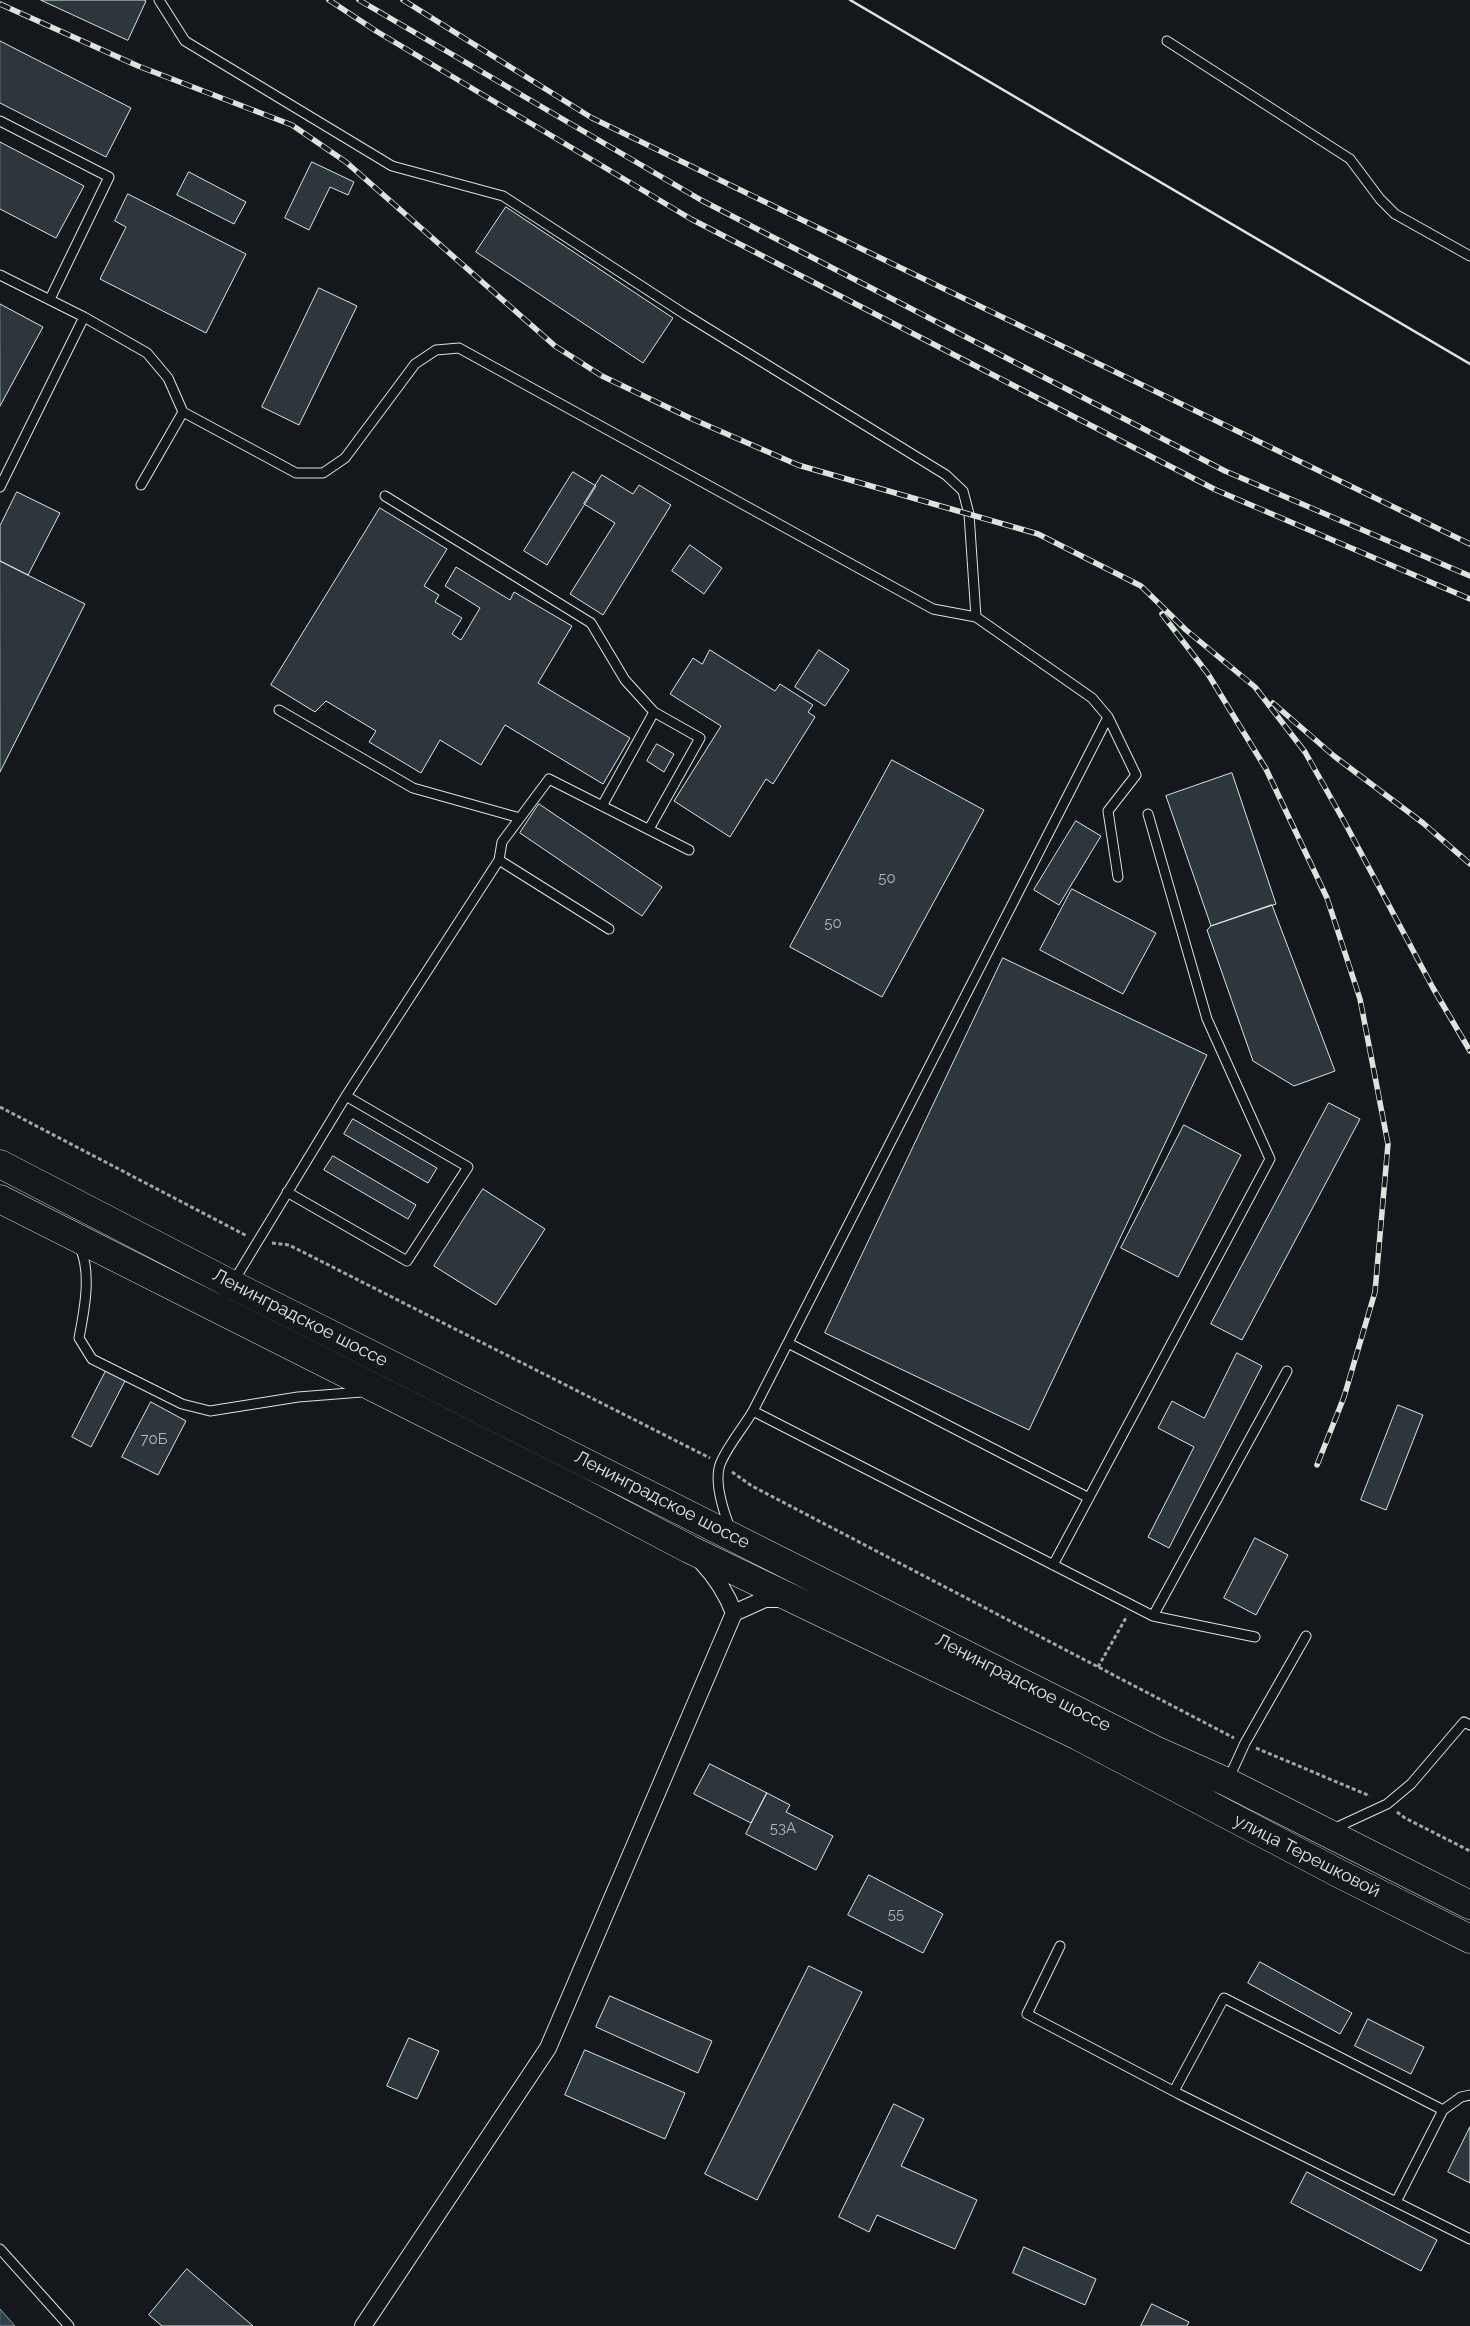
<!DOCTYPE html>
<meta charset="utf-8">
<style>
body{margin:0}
canvas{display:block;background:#14181c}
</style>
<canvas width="1470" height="2326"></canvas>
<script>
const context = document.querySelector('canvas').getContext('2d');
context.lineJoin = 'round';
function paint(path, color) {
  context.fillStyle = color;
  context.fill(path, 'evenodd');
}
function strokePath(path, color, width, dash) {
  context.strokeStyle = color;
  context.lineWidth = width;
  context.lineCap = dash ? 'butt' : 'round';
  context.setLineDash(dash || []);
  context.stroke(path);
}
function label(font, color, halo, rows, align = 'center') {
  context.font = font + ' Raleway,sans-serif';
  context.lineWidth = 4;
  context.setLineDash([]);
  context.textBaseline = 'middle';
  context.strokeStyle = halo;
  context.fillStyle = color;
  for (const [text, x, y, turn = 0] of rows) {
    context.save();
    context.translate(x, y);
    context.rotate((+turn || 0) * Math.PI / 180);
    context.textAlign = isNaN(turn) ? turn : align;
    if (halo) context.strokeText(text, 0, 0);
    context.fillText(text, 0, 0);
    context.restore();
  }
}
const water = new Path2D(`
 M0 2309 15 2326H0Z`);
const building = new Path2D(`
 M41 0H144L146 1 128 40Z
 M0 41 131 108 106 157 0 103Z
 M0 142 84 186 56 238 0 209Z
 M312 162 354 182 348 195 330 187 309 230 285 218Z
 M189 172 246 202 234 224 177 195Z
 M128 194 246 254 206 333 100 279 126 227 115 221Z
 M506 207 673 318 643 363 476 252Z
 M319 288 357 306 299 425 262 407Z
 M0 304 43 327 0 406Z
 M573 472 596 486 547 565 524 551Z
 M602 475 633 494 639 485 671 505 603 615 570 594 615 523 584 504Z
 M17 492 60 513 28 575 0 561V526Z
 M380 508 447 549 424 586 439 595 435 602 462 618 452 634 461 640 480 608 445 586 456 567 510 600 514 592 572 626 538 683 630 738 603 784 505 725 481 765 440 740 421 773 369 742 376 731 326 701 315 712 271 685Z
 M690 545 722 568 704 594 672 571Z
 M0 561 85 604 0 772Z
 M710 650 775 691 780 684 813 705 808 712 815 717 773 784 766 779 730 837 674 801 721 726 670 694 693 658 702 664Z
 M819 650 849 670 825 706 795 687Z
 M657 744 674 754 664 772 647 761Z
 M892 760 984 810 882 997 790 947Z
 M1232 773 1276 904 1211 926 1166 796Z
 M539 804 662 887 642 916 520 833Z
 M1076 821 1101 836 1059 905 1034 890Z
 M1072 889 1156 933 1123 994 1040 950Z
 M1272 905 1335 1071 1294 1086 1253 1061 1207 930 1211 926Z
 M1003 958 1207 1055 1029 1430 825 1333Z
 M1329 1103 1360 1119 1242 1340 1211 1324Z
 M353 1119 437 1168 428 1183 344 1134Z
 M1184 1125 1241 1155 1178 1277 1121 1248Z
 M333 1156 416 1205 408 1219 324 1170Z
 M483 1189 545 1229 496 1305 434 1266Z
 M1237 1353 1262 1366 1169 1548 1148 1537 1194 1447 1158 1428 1172 1401 1204 1418Z
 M109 1365 128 1375 91 1447 72 1437Z
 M151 1402 186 1421 158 1475 122 1457Z
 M1398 1405 1423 1415 1386 1510 1361 1500Z
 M1255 1538 1288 1555 1256 1615 1224 1598Z
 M710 1764 767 1793 751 1823 694 1794Z
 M767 1793 790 1805 786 1812 833 1836 816 1870 746 1834Z
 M869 1875 943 1914 923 1953 848 1915Z
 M1260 1962 1352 2013 1340 2034 1248 1983Z
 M809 1966 862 1992 757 2200 705 2174Z
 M610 1996 712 2041 698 2073 596 2027Z
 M1368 2019 1424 2047 1411 2074 1355 2046Z
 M409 2038 439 2051 417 2099 387 2086Z
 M585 2050 685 2093 665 2139 565 2095Z
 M894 2104 924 2119 901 2166 977 2200 955 2249 877 2215 869 2232 839 2217Z
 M1470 2127V2183L1448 2172Z
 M1307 2172 1437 2240 1421 2271 1291 2203Z
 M1024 2247 1096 2279 1085 2305 1013 2273Z
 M187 2269 253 2326H162L149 2315Z
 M1152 2304 1189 2322 1187 2326H1141Z`);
const path = new Path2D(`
 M0 1107 247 1236
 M272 1243 289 1245 710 1458
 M732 1472 752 1486 1234 1738
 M1098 1667 1127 1616
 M1256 1748 1370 1796
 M1397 1812 1405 1818 1470 1851`);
const service = new Path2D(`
 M159 0 185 41 392 166 503 196 686 315 946 475 963 491 969 514 976 617
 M1167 41 1350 159 1380 199 1395 214 1470 256
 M0 121 109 177 50 299
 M0 275 84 317 147 353 168 378 183 412 296 473H323L345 458 415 364 436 350 459 348 933 609 976 617 1092 698 1108 717 1136 775 1108 811 1118 877
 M141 485 183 412
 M0 487 84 317
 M385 496 591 623 625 680 654 712
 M279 710 413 788 520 818 522 815
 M546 783 549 779 689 850
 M602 806 654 712 700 738 649 829
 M499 860 609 929
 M287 1192 407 1261 468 1167 346 1096
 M80 1248C92 1273 84 1312 79 1338L92 1359 182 1404 210 1411 298 1397 362 1392
 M218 1307 346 1096 499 860 502 842 549 779
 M788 1343 1089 1498
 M753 1411 1153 1616 1255 1637
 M730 1528C723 1510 713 1480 721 1462 729 1444 743 1428 753 1411L1108 717
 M1053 1565 1270 1159 1207 1019 1148 814
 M1153 1616 1287 1371
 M1228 1780 1245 1743 1306 1636
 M1333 1829 1387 1804 1411 1784 1464 1722 1470 1725
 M1060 1946 1027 2014 1179 2094 1396 2202 1443 2110 1461 2097 1470 2095
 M1174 2091 1224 1998 1443 2110
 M1396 2202 1470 2239
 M0 2249 69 2326`);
const minor = new Path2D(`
 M701 1561C716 1577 726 1592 734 1613
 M363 2326 548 2048 734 1613 765 1599H784`);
const trunk = new Path2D(`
 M0 1164 231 1284 1155 1750 1227 1782 1470 1905
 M0 1199 577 1490 689 1549 1078 1736 1342 1875 1470 1939`);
const rail = new Path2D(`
 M329 0 376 31 691 219 1216 490 1470 599
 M359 0 701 200 1225 471 1470 576
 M403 0 592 118 1470 544
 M0 4 138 66 292 125 346 162 555 346 602 376 690 418 798 465 1038 534 1141 586 1186 630 1255 687 1305 752 1345 823 1433 988 1470 1051
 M1162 614 1208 674 1266 769 1327 898 1360 999 1388 1144 1375 1292 1344 1397 1317 1465
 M1273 703 1334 756 1423 823 1470 864`);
const wall = new Path2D(`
 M850 0 1470 364`);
const numberNames = [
 ["50",887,878],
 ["50",833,923],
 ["70Б",154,1439],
 ["53А",783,1828],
 ["55",896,1914]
];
const streetNames = [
 ["Ленинградское шоссе",300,1318,27],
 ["Ленинградское шоссе",662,1500,27],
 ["Ленинградское шоссе",1023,1683,27],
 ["улица Терешковой",1307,1856,27]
];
paint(water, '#2f3f4d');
strokePath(water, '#939e99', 1);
paint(building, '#2c363c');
strokePath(building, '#d8e6dc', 1);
strokePath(service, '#d8e6dc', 11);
strokePath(minor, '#d8e6dc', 18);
strokePath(trunk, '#d8e6dc', 29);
strokePath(path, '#9da8a2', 3, [4, 2.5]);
strokePath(service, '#14181c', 9);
strokePath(minor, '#14181c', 16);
strokePath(trunk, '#14181c', 28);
strokePath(rail, '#d8e6dc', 5.5);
strokePath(rail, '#14181c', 4, [11]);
strokePath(wall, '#d8e6dc', 2.5);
label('15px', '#adbab4', null, numberNames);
label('18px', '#d8e6dc', '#14181c', streetNames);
</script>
